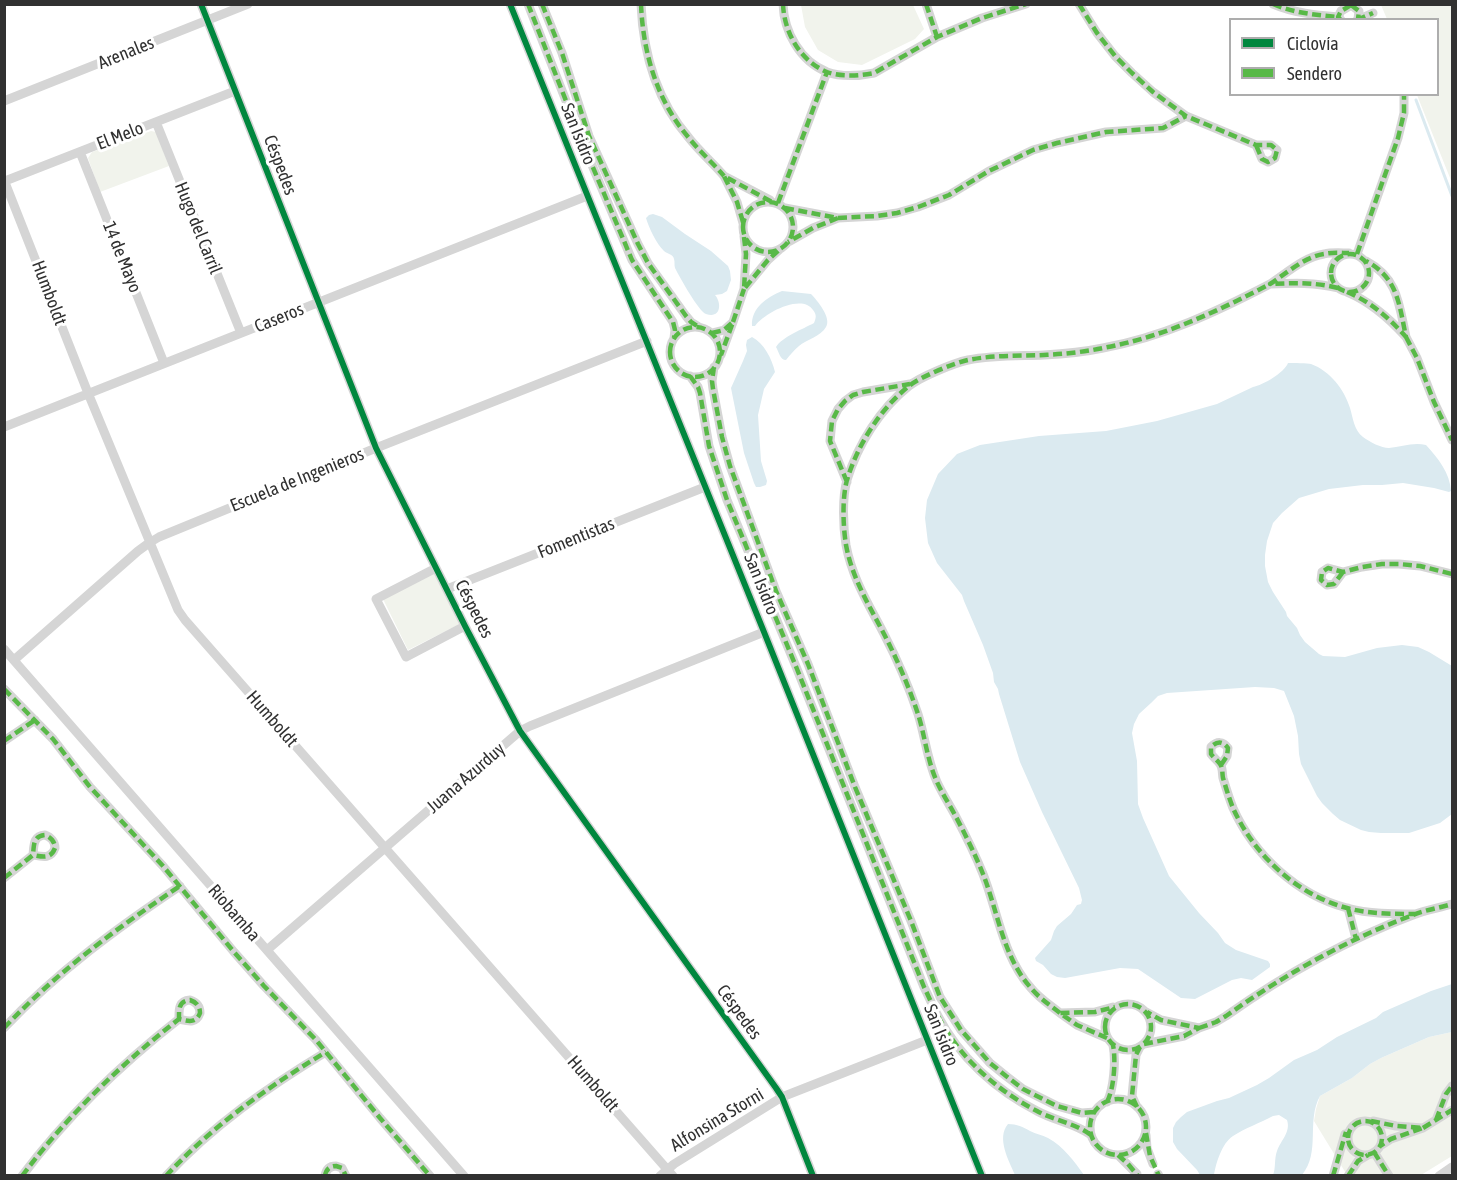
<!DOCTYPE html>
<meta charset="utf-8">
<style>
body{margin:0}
#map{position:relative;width:1457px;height:1180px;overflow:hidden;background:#fff;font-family:"Asap Condensed",sans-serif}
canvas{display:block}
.frame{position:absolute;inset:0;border:6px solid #313131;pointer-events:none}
.legend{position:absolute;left:1229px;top:18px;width:210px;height:78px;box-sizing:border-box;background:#fff;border:2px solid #adadad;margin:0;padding:8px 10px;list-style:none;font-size:18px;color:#313131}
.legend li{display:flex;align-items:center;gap:12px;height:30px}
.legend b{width:30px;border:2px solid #adadad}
</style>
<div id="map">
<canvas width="1457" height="1180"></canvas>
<div class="frame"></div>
<ul class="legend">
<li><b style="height:8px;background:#00873e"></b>Ciclovía</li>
<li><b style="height:8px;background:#58b947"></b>Sendero</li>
</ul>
</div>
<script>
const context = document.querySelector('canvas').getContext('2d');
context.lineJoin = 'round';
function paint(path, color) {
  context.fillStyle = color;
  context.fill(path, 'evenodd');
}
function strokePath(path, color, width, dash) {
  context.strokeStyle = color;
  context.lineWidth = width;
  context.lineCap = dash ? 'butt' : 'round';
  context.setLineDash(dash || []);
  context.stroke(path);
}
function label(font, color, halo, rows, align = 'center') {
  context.font = font + ' "Asap Condensed",sans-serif';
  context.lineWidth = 6;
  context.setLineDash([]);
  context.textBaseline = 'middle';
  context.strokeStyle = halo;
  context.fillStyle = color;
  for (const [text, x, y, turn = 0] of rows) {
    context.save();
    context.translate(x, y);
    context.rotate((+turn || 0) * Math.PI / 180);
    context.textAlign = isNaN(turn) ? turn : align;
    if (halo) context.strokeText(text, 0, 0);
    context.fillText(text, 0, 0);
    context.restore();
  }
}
const green = new Path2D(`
 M801 5H913L924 29 915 39 862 65 838 62 818 50 805 27Z
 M1381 5H1452V183L1417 95 1438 94V20L1387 19Z
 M151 131 156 132 169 166 100 192 88 158 92 152Z
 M434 573 460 624 408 650 383 599Z
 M1452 1032V1156L1421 1175H1347L1314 1121 1316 1109 1320 1096 1352 1078 1370 1064 1381 1058 1429 1037Z`);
const water = new Path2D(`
 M653 214 662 217 685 234 711 251 728 266 730 271 731 280 727 291 722 294 715 295C722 303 721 319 706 314 699 312 679 276 675 268 674 265 675 262 674 259 673 254 667 254 664 251 656 243 649 228 646 218L649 215Z
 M782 291 811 294C817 300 832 318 826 327 821 336 806 340 799 346 794 350 790 355 786 360 780 360 779 352 776 347 782 337 803 329 814 323 816 318 817 315 813 310 802 293 764 313 755 326H752C751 308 767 297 782 291Z
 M752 337C764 343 772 359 775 372L764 389 758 415 761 461 767 481 766 485 760 487H756L754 483 744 453 731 388 743 361 747 351 746 345 747 340Z
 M1288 363C1293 363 1308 363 1311 364 1330 371 1344 389 1350 408 1353 418 1354 430 1363 437 1370 442 1381 448 1389 448 1401 447 1413 442 1426 445 1438 458 1450 473 1451 491L1449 492 1434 488 1403 483 1382 485H1363L1329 489 1299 498 1282 513 1273 523 1267 541 1265 555V566L1268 582 1273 592 1286 612 1287 616 1297 628 1300 635 1305 642 1319 654 1323 656 1345 657 1377 648 1402 645 1418 647 1429 652 1452 666V814L1440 823 1409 833H1381L1369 832 1361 830 1340 820 1333 814 1322 803 1317 796 1301 764 1299 754 1298 736 1294 716 1284 691 1274 688 1255 687 1167 693 1158 696 1151 703 1139 714 1134 724 1132 733 1137 761 1138 804 1143 818 1169 876 1199 913 1218 933 1225 943 1236 950 1268 961 1270 964V967L1252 980 1241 978 1232 980 1195 999 1181 998 1138 969 1120 968 1065 978 1057 977 1051 974 1043 965 1036 961 1035 958 1051 940 1054 931 1057 926 1071 914 1077 905 1081 904 1082 900 1079 888 1042 812 1020 762 999 694 998 689 994 682 993 673 983 645 964 601 962 595 937 563 928 543 925 518 927 500 938 474 957 454 980 445 1039 436 1106 431 1157 421 1217 404 1253 387C1263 385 1284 373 1288 363Z
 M1452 984V1032L1429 1037 1381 1058 1370 1064 1352 1078 1320 1096C1306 1121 1321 1152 1302 1175H1273C1276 1168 1274 1159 1277 1151 1281 1140 1291 1132 1287 1120L1279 1115 1273 1116C1260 1123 1245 1128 1233 1136 1222 1143 1216 1163 1214 1175H1200L1197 1170 1177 1149 1173 1142V1128L1176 1122 1181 1117 1187 1112 1217 1101 1229 1098 1257 1085 1269 1078 1294 1060 1317 1050 1337 1037 1376 1018 1383 1012 1431 991Z
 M1008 1124C1017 1124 1023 1127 1030 1131 1036 1134 1042 1135 1048 1138 1064 1147 1074 1161 1084 1175H1015C1009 1161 996 1138 1008 1124Z`);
const stream = new Path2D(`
 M1416 100 1452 196`);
const street = new Path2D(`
 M201 4 376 448 465 626 520 731 776 1088 782 1097 813 1176
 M510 4 764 632 982 1176
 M528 4 581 139 632 260 673 322 675 330 674 338
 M542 4 562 53 589 136 638 244 648 263 686 316 691 322 699 327
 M641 4C643 53 657 101 689 138 700 152 713 163 724 176
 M783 4C784 32 800 61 827 72 841 77 859 76 874 73L937 37 982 18 1026 4
 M926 4 937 37
 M1079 4 1097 33 1115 56 1132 73 1153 92 1186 116 1256 145H1271L1277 150 1275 158 1268 162 1262 159 1256 145
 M1273 4C1294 13 1316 15 1338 17
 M1351 5 1359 11 1358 19
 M1341 20 1338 17 1341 11 1353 4
 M1357 20 1373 13
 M4 101 248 4
 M156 122 241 333
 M80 152 164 363
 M4 180 88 393 178 610 185 620 673 1176
 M5 181 235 91
 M743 227a25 25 0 1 1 50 0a25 25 0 1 1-50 0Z
 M778 203 827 72
 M785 208 838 218 813 228 790 241
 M838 218 877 216 897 213 918 207 949 195 989 171 1033 150 1057 143 1106 132 1163 128 1186 116
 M743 223 737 202 724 176 770 200
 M744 236 746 254 744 289 768 260 779 250
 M1331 273a19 19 0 1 1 38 0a19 19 0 1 1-38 0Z
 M1357 254 1398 138 1404 113V94
 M1338 288C1315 282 1293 283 1270 284 1287 273 1304 257 1324 254 1332 252 1341 253 1349 253
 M1347 292C1371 302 1389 318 1406 337 1399 304 1398 278 1366 261
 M733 322 744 289
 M670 352a25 25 0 1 1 50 0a25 25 0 1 1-50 0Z
 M712 333 724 330 733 322 721 355
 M1406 337 1417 358 1434 402 1452 440
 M714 367 712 381 713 389 722 437 730 466 776 591 808 664 855 787 911 921 940 997 961 1030 990 1063 1006 1076 1023 1089 1057 1106 1082 1113 1095 1112
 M690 376 698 387 700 393 709 446 727 500 797 669 924 987C929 997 933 1007 938 1016 959 1057 996 1090 1037 1111 1055 1121 1075 1123 1091 1135
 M4 427 587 196
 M847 482 830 441 832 421 838 409 845 401 853 395 863 392 910 384
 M436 568 376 599 406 657 465 626
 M1343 572 1334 584 1327 585 1321 580 1322 572 1328 568 1343 572 1362 567 1382 564H1399L1420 566 1452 574
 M447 589 705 487
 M4 649 464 1176
 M14 660 138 551 149 543 159 537 376 448 647 341
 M4 689 53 739 90 787 163 866 234 952 264 986 316 1040 380 1118 430 1176
 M4 741 35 720
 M1221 765 1227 756 1228 748C1223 741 1217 741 1211 747V754C1214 758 1218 761 1220 764 1223 768 1222 773 1223 778 1226 788 1229 798 1233 808 1254 855 1297 895 1347 908 1369 914 1393 914 1416 914
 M4 878 33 855C43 857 51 859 55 848 55 842 51 837 45 835 33 836 34 845 33 855
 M1348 908 1356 939
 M267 950 520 731 530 726 764 632
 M1105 1027a23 23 0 1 1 46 0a23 23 0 1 1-46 0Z
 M1060 1013C1050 1005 1039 998 1031 988 1003 957 998 912 983 874 975 854 965 834 955 815 949 804 942 793 937 782 927 760 925 736 918 714 909 687 897 659 884 634 869 605 852 578 846 545 843 526 842 498 847 480 858 444 880 409 909 386 920 377 954 363 968 360 993 355 1019 356 1044 355 1064 354 1084 352 1103 348 1163 337 1216 312 1270 284
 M4 1028C57 972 117 928 180 886
 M1199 1028 1216 1022 1226 1016C1284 975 1346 940 1413 915 1425 910 1439 908 1452 904
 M1107 1038 1077 1025 1060 1013 1095 1012 1113 1007
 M1144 1044 1184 1036 1199 1028 1161 1020 1146 1012
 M1090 1127a28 28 0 1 1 56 0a28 28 0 1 1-56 0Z
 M1107 1102C1114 1089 1116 1060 1113 1045
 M1137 1107 1132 1096 1136 1055 1140 1047
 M1436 1120 1446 1094 1452 1086
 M1348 1138a17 17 0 1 1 34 0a17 17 0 1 1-34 0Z
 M1373 1121 1396 1126 1423 1128 1391 1139 1380 1146
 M1423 1128 1452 1110
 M1146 1135 1147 1148 1153 1164
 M1374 1152 1389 1176
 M1118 1155 1137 1174
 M1158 1174 1159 1176
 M22 1176C67 1116 120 1065 179 1019 188 1021 196 1024 200 1013 200 1006 196 1002 190 1000 178 1001 179 1010 179 1019
 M166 1176C212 1126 268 1087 326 1052
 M325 1176C326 1169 330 1166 336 1166L342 1168 346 1176
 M660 1176 674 1164 782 1097 927 1040
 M1333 1176 1345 1134
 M1348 1176 1358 1161 1368 1155
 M1439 1176 1452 1167`);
const quiet = new Path2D(`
 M528 4 581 139 632 260 673 322 675 330 674 338
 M542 4 562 53 589 136 638 244 648 263 686 316 691 322 699 327
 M641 4C643 53 657 101 689 138 700 152 713 163 724 176
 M783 4C784 32 800 61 827 72 841 77 859 76 874 73L937 37 982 18 1026 4
 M926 4 937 37
 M1079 4 1097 33 1115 56 1132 73 1153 92 1186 116 1256 145H1271L1277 150 1275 158 1268 162 1262 159 1256 145
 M1273 4C1294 13 1316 15 1338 17
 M1351 5 1359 11 1358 19
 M1341 20 1338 17 1341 11 1353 4
 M1357 20 1373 13
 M743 227a25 25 0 1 1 50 0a25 25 0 1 1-50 0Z
 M778 203 827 72
 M785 208 838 218 813 228 788 242
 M838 218 877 216 897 213 918 207 949 195 989 171 1033 150 1057 143 1106 132 1163 128 1186 116
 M743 222 737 202 724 176 772 202
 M744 237 746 254 744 289 768 260 779 250
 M1331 273a19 19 0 1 1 38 0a19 19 0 1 1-38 0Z
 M1357 254 1398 138 1404 113V94
 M1338 288C1315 282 1293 283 1270 284 1287 273 1304 257 1324 254 1332 252 1341 253 1349 253
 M1347 292C1371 302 1389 318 1406 337 1399 304 1398 278 1366 261
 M733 322 744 289
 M670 352a25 25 0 1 1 50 0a25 25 0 1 1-50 0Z
 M712 333 724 330 733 322 721 355
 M1406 337 1417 358 1434 402 1452 440
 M714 367 712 381 713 389 722 437 730 466 776 591 808 664 855 787 911 921 940 997 961 1030 990 1063 1006 1076 1023 1089 1057 1106 1082 1113 1095 1112
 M690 376 698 387 700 393 709 446 727 500 797 669 924 987C929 997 933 1007 938 1016 959 1057 996 1090 1037 1111 1055 1121 1075 1123 1091 1135
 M847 482 830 441 832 421 838 409 845 401 853 395 863 392 910 384
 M1343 572 1334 584 1327 585 1321 580 1322 572 1328 568 1343 572 1362 567 1382 564H1399L1420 566 1452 574
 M4 689 53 739 90 787 163 866 234 952 264 986 316 1040 380 1118 430 1176
 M4 741 35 720
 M1221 765 1227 756 1228 748C1223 741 1217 741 1211 747V754C1214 758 1218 761 1220 764 1223 768 1222 773 1223 778 1226 788 1229 798 1233 808 1254 855 1297 895 1347 908 1369 914 1393 914 1416 914
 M4 878 33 855C43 857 51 859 55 848 55 842 51 837 45 835 33 836 34 845 33 855
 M1348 908 1356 939
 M1105 1027a23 23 0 1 1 46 0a23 23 0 1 1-46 0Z
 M1060 1013C1050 1005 1039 998 1031 988 1003 957 998 912 983 874 975 854 965 834 955 815 949 804 942 793 937 782 927 760 925 736 918 714 909 687 897 659 884 634 869 605 852 578 846 545 843 526 842 498 847 480 858 444 880 409 909 386 920 377 954 363 968 360 993 355 1019 356 1044 355 1064 354 1084 352 1103 348 1163 337 1216 312 1270 284
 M4 1028C57 972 117 928 180 886
 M1199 1028 1216 1022 1226 1016C1284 975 1346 940 1413 915 1425 910 1439 908 1452 904
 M1107 1038 1077 1025 1060 1013 1095 1012 1115 1007
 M1144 1044 1184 1036 1199 1028 1161 1020 1147 1012
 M1090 1127a28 28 0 1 1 56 0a28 28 0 1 1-56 0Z
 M1107 1102C1114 1089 1116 1060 1113 1045
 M1137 1107 1132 1096 1136 1055 1140 1047
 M1436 1120 1446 1094 1452 1086
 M1348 1138a17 17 0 1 1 34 0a17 17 0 1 1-34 0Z
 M1371 1121 1396 1126 1423 1128 1391 1139 1380 1146
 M1423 1128 1452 1110
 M1146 1133 1150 1156 1159 1176
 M1374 1152 1389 1176
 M1118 1155 1128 1164 1138 1176
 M22 1176C67 1116 120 1065 179 1019 188 1021 196 1024 200 1013 200 1006 196 1002 190 1000 178 1001 179 1010 179 1019
 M166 1176C212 1126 268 1087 326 1052
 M325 1176C326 1169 330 1166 336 1166L342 1168 346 1176
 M1333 1176 1346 1132
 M1348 1176 1358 1161 1368 1155`);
const cycleway = new Path2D(`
 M201 4 376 448 465 626 520 731 776 1088 782 1097 813 1176
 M510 4 764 632 982 1176`);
const streetNames = [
 ["Arenales",126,53,-22],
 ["San Isidro",578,134,68],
 ["El Melo",120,136,-21],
 ["Céspedes",280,165,69],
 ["Hugo del Carril",198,228,68],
 ["14 de Mayo",122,257,68],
 ["Humboldt",49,293,69],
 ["Caseros",279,318,-22],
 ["Escuela de Ingenieros",297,480,-22],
 ["Fomentistas",576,538,-22],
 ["San Isidro",761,584,68],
 ["Céspedes",474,609,63],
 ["Humboldt",272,719,49],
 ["Juana Azurduy",466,778,-41],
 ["Riobamba",234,913,49],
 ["Céspedes",739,1012,54],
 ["San Isidro",941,1035,68],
 ["Humboldt",593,1084,49],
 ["Alfonsina Storni",717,1120,-31]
];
paint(green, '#f1f3ec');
paint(water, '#dbeaf0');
strokePath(stream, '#dbeaf0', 3);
strokePath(street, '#d5d5d5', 9);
strokePath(quiet, '#58b947', 4.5, [9, 4.5]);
strokePath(cycleway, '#00873e', 6);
label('18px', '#313131', '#fff', streetNames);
</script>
